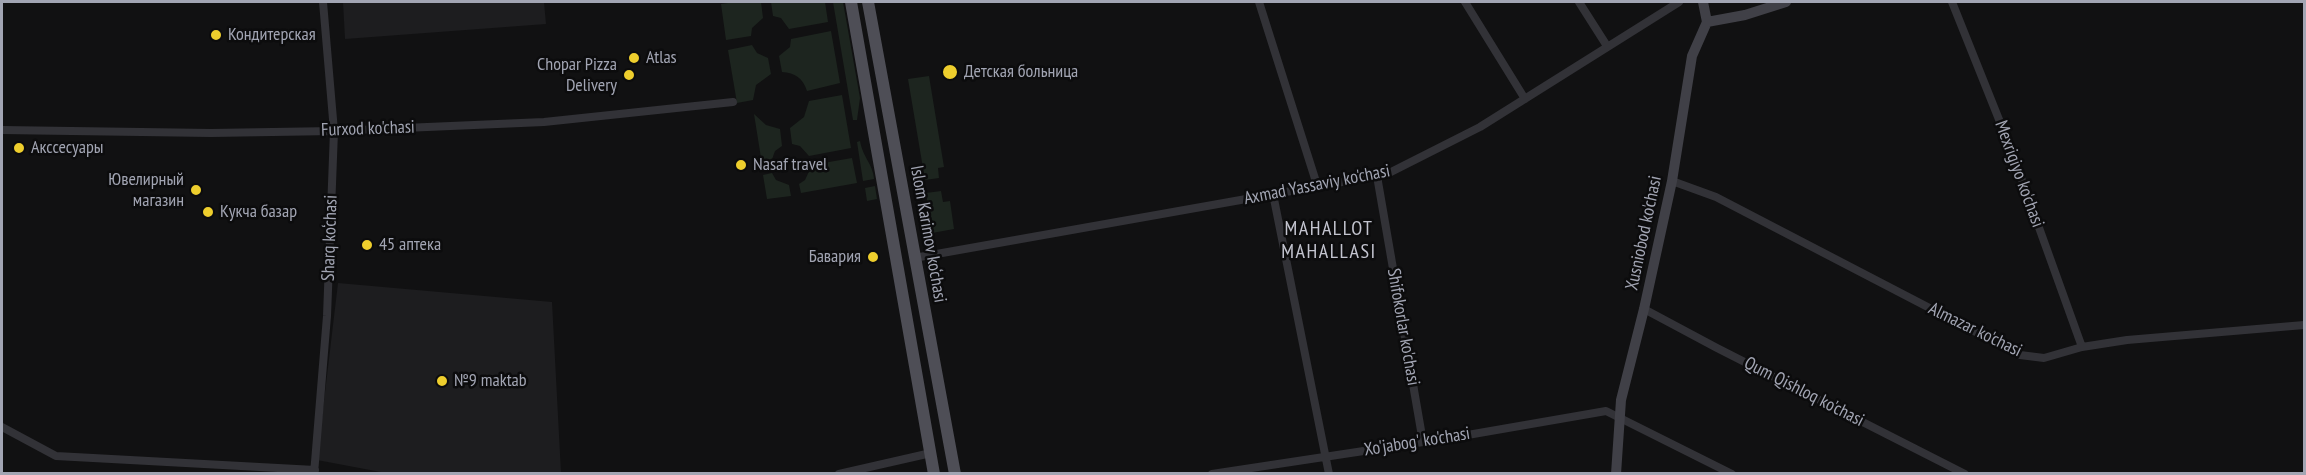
<!DOCTYPE html>
<meta charset="utf-8">
<style>
body{margin:0}
#map{position:relative;width:2306px;height:475px;overflow:hidden;background:#111112;font-family:"PT Sans Narrow",sans-serif}
canvas{display:block}
.frame{position:absolute;inset:0;border:3px solid #a2a5b3;pointer-events:none}
</style>
<div id="map">
<canvas width="2306" height="475"></canvas>
<div class="frame"></div>
</div>
<script>
const context = document.querySelector('canvas').getContext('2d');
context.lineJoin = 'round';
function paint(path, color) {
  context.fillStyle = color;
  context.fill(path, 'evenodd');
}
function strokePath(path, color, width, dash) {
  context.strokeStyle = color;
  context.lineWidth = width;
  context.lineCap = dash ? 'butt' : 'round';
  context.setLineDash(dash || []);
  context.stroke(path);
}
function label(font, color, halo, rows, align = 'center') {
  context.font = font + ' "PT Sans Narrow",sans-serif';
  context.lineWidth = 5;
  context.setLineDash([]);
  context.textBaseline = 'middle';
  context.strokeStyle = halo;
  context.fillStyle = color;
  for (const [text, x, y, turn = 0] of rows) {
    context.save();
    context.translate(x, y);
    context.rotate((+turn || 0) * Math.PI / 180);
    context.textAlign = isNaN(turn) ? turn : align;
    if (halo) context.strokeText(text, 0, 0);
    context.fillText(text, 0, 0);
    context.restore();
  }
}
const built = new Path2D(`
 M343 2H544L546 24 345 39Z
 M338 283 552 302 561 473H386L317 460Z`);
const green = new Path2D(`
 M735 2H761L763 18 752 28 751 36 726 40 721 4Z
 M771 2H825L828 22 789 29 781 18 773 16Z
 M833 2H843L860 98 857 120H853Z
 M831 31 840 83 807 91C803 78 795 73 782 72L779 56 790 47 791 39Z
 M752 45 757 53 768 58 771 74 756 85 753 100 737 103 728 50Z
 M929 76 944 167 938 168 939 178 925 180 908 79Z
 M842 95 851 148 809 156 800 146 792 144 790 128 804 117 809 101Z
 M754 114 766 125 780 129 782 146 775 151 771 162 762 164Z
 M860 141C863 158 873 164 874 179L863 181 857 142Z
 M852 158 857 183 801 193 799 184 805 180 812 165Z
 M772 173 776 180 789 185 791 196 767 199 763 175Z
 M875 186 877 199 867 201 865 188Z
 M941 191 943 202 950 201 954 229 932 233 926 193Z`);
const street = new Path2D(`
 M1259 2 1318 188
 M1465 2 1525 99
 M1579 2 1607 46
 M1952 2 2010 147 2082 347
 M2 130 211 133 334 131 544 122 733 102
 M1377 176 1423 442
 M1672 181 1716 197 2020 355 2044 358 2082 347 2127 340 2304 325
 M1273 194 1329 474
 M914 258 1387 174 1480 127 1679 2
 M1644 309 1717 348 1965 474
 M2 427 56 456 315 470
 M314 474 327 316 334 131 323 2
 M839 474 931 453
 M1212 474 1456 437 1606 411 1732 474`);
const secondary = new Path2D(`
 M1707 22 1745 15 1786 2
 M1616 474 1621 400 1644 309 1672 181 1692 56 1707 22 1703 2`);
const primary = new Path2D(`
 M851 2 934 474
 M868 2 955 474`);
const markers = [
 [216,35,6,"#eece2d"],
 [634,58,6,"#eece2d"],
 [950,72,8,"#eece2d"],
 [629,75,6,"#eece2d"],
 [19,148,6,"#eece2d"],
 [741,165,6,"#eece2d"],
 [196,190,6,"#eece2d"],
 [208,212,6,"#eece2d"],
 [367,245,6,"#eece2d"],
 [873,257,6,"#eece2d"],
 [442,381,6,"#eece2d"]
];
const poiNames = [
 ["Кондитерская",228,35],
 ["Atlas",646,58],
 ["Chopar Pizza",617,65,"right"],
 ["Delivery",617,86,"right"],
 ["Детская больница",964,72],
 ["Акссесуары",31,148],
 ["Nasaf travel",753,165],
 ["Ювелирный",184,180,"right"],
 ["магазин",184,201,"right"],
 ["Кукча базар",220,212],
 ["45 аптека",379,245],
 ["Бавария",861,257,"right"],
 ["№9 maktab",454,381]
];
const streetNames = [
 ["Furxod ko'chasi",368,129,-2],
 ["Mexrigiyo ko'chasi",2019,174,70],
 ["Axmad Yassaviy ko'chasi",1317,185,-11],
 ["Xusniobod ko'chasi",1644,233,-78],
 ["Islom Karimov ko‘chasi",928,234,80],
 ["Sharq ko‘chasi",330,238,-88],
 ["Shifokorlar ko'chasi",1403,327,80],
 ["Almazar ko'chasi",1975,330,26],
 ["Qum Qishloq ko'chasi",1804,392,27],
 ["Xo'jabog' ko'chasi",1417,442,-9]
];
const neighbourhoodNames = [
 ["MAHALLOT",1329,229],
 ["MAHALLASI",1329,252]
];
paint(built, '#1d1d1f');
paint(green, '#1d251f');
strokePath(street, '#323237', 8);
strokePath(secondary, '#404047', 10);
strokePath(primary, '#4e4e56', 12);
for (const [x, y, r, color] of markers) {
  const dot = new Path2D();
  dot.arc(x, y, r, 0, 2 * Math.PI);
  context.fillStyle = color;
  context.fill(dot);
  strokePath(dot, '#0c0c0d', 2);
}
label('18px', '#a2a5b3', '#0c0c0d', poiNames, 'left');
label('18px', '#a2a5b3', '#0c0c0d', streetNames);
context.letterSpacing = '1.5px';
label('20px', '#c3c4cf', '#0c0c0d', neighbourhoodNames);
context.letterSpacing = '0px';
</script>
